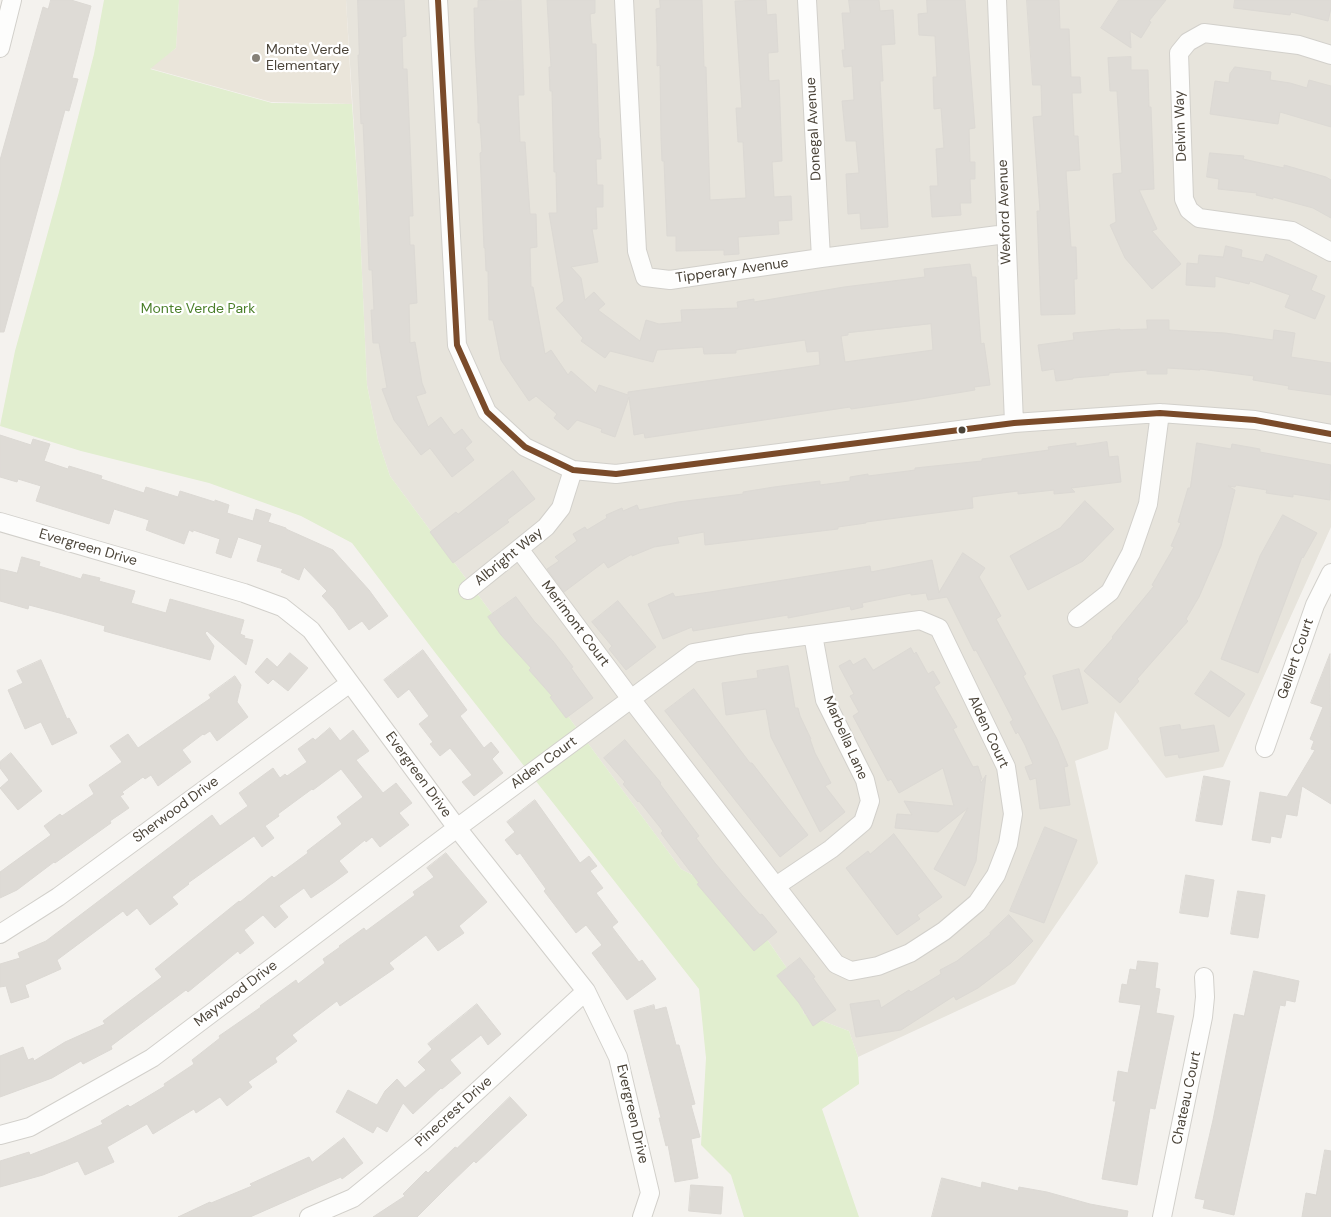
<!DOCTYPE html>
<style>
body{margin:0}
canvas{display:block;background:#f4f2ee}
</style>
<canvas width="1331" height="1217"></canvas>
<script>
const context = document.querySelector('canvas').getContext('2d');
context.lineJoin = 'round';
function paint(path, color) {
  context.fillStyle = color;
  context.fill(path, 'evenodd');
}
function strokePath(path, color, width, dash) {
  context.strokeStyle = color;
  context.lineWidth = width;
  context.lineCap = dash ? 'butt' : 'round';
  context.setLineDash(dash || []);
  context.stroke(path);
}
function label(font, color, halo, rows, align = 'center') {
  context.font = font + ' "DM Sans",sans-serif';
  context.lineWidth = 4.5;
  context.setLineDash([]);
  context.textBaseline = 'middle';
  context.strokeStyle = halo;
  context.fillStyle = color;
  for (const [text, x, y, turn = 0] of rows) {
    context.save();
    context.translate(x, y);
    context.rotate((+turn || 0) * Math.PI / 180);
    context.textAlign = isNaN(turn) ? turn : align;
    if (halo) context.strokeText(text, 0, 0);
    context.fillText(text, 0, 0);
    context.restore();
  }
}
const residential = new Path2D(`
 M346 0H1331V527L1223 767 1166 778 1115 711 1108 749 1075 761 1098 863 1015 984 858 1057 849 1031 804 1014 793 977 740 900 681 869 390 476 378 440 367 385 359 207Z`);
const education = new Path2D(`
 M179 0H346L352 104 271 102 149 68 176 48Z`);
const green = new Path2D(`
 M104 0H179L176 48 150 69 272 103 352 104 359 207 367 385 378 440 390 476 681 869 740 900 793 977 804 1014 849 1031 858 1057 859 1084 822 1109 859 1217H744L731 1175 701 1145 706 1058 699 989 437 655 352 543 301 516 209 483 81 451 0 426 15 351 59 192 94 54Z`);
const building = new Path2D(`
 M51 0H71L91 6 72 78 78 79 69 111 65 110 4 332H0V160L43 7 48 9Z
 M358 0H404L406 36 402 37 403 69H407L413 216H409L410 245H414L417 303 409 304 410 343 415 342 422 383 426 393 416 396 428 427 441 417 454 435 462 429 472 442 465 448 474 460 452 477 430 448 421 455 394 420 382 389 387 388 379 343H373L371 310H374L372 270H369L366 187 363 123 361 124 358 55H359Z
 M521 0 524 95H518L520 142H525L530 214H536L537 247 530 248 531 287H533L545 354 551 350 568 375 571 371 596 393 599 385 628 395V392L820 365 819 351 807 352 805 340 736 350V353L704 354 703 347 657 350 653 362 610 351 605 358 581 341 583 338 556 308 564 301 549 213H557L556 172H554L552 91H550L549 67H551L547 0H595V13L590 14 592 44H596L599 138H600L601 159H596L597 185H603V207H596L597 229H592L598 262 571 267 581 278 585 300 594 292 605 304 598 310 640 341 646 320 659 324 682 322 681 310 738 308 737 302 754 299V302L844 287 925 277 924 269 970 264 972 277H976L981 344 984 343 990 385 974 387 975 390 908 401 851 409 850 407 645 438 644 433 634 435 629 397 615 437 601 432 602 429 577 420 568 430 554 418 557 414 536 396 529 401 501 360 493 320H489L488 271H486L485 248H484L480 153 482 152 480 123H478V106L475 47 474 8H478V1ZM931 324 933 350 845 362 841 336 848 335V333Z
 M660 0H702L704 67H706L707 101 710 200 746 198 743 142H738L736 108H742L735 1 766 0 767 15 776 14 778 52 768 53 769 81 779 80 782 161 772 162 774 197 791 196 792 220 778 221 779 234 738 237 739 254 724 255V250L676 251V236H667L664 161H662L661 138 660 65 657 66V44L656 9 660 8Z
 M849 0H879L880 11 893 10 895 44 881 45 883 81H880L888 227 861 229 860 213 848 214 846 174 859 173 856 141H846L842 101 854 100 852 66 844 67 842 50H845L842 13H850Z
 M927 0H965L975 128 969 129 970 162H975V179H970L971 203H960L961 215 932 217 930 186H938L936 149 944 148 941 108 934 109 933 77H937L935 36 919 35 918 14 927 13Z
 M1027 0H1059L1060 29H1069L1071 77H1080L1081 93H1072L1074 136H1078L1080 170 1066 171 1071 247H1076L1077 279H1074L1075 314 1041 315 1037 211H1040L1033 117 1042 116 1041 85H1033Z
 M1119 0H1166L1149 21 1151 22 1141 38 1130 31 1131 48 1101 28Z
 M1235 0H1331V8L1328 21 1291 12 1290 15 1234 8Z
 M1131 57V70H1148L1149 107H1151L1154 189 1139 190 1157 229 1152 231 1181 264 1152 289 1125 258 1110 225 1116 222 1113 174 1122 173 1117 91H1110L1108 58Z
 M1235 67 1271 72 1270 80 1290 83 1307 88 1309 80 1331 86V127L1280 112 1278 124 1210 114 1215 81 1229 83 1230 74Z
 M1210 153 1244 156 1243 159 1284 168V165L1326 177 1331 180V218L1313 208 1273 197V199L1256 195 1257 193 1218 189 1219 179 1207 177Z
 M1226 246 1242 250 1241 257 1263 262 1266 254 1317 276 1311 290 1325 296 1315 319 1285 307 1290 295 1250 281 1249 284 1215 276V287L1186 285 1187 263 1198 264 1199 255 1223 257Z
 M1147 320H1169V330L1225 333 1273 340 1274 330 1295 333 1291 357 1331 363V395L1288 389 1289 386 1253 380 1254 376 1200 369V370L1167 368V374H1147V370L1109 373V375L1073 378V379L1056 381 1054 369 1042 371 1038 345 1074 340 1073 333 1120 329V330L1147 329Z
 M0 435 31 445 33 439 50 444 44 461 68 469 69 466 102 476 101 479 144 493 146 487 178 497 180 491 215 502V500L229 505 227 513 253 521 256 509 271 514 268 522 286 528V529L333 550 369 590 388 616 369 630 362 621 349 630 334 609 322 596 327 591 304 567 299 580 281 572 283 569 257 561 262 545 238 537 231 558 216 553 220 539 193 530V532L189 530 184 544 146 530 149 520 114 509 109 524 36 501 41 486 18 479 17 482 0 477Z
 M1107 442 1109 457 1118 456 1121 482 1071 488 1075 492 1054 494V490L1018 494V491L979 496 972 497 973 508 866 522V523L838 527V529L705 545 704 532 677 537 679 543 654 547 632 556V554L608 568 604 562 564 592 547 569 559 561 555 557 577 541 573 534 585 527 587 530 607 518 606 515 622 508 623 511 637 505 639 510 678 502 743 494V492L774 487 820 481V485L850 481V477L868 474V476L908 471 915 470V468L982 461V459L1049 450 1048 447 1076 443V446Z
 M1197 443 1231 449 1232 444 1260 449V452L1331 465 1330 500 1293 494V497L1266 493 1267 490 1236 485 1235 487 1228 486 1235 490 1221 546 1199 597 1186 619 1188 621 1137 679 1139 681 1120 703 1084 671 1113 638 1112 637 1154 586 1152 585 1174 547 1171 546 1181 523 1178 522 1188 488H1190Z
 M513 471 535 499 507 520 509 522 453 563 430 532 456 512 458 514Z
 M1085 501 1114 529 1083 561 1028 590 1010 556 1060 528Z
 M1283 515 1317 533 1303 558 1302 557 1258 673 1221 659 1260 556Z
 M963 553 985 568 979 577 1001 616 996 619 1026 674 1023 676 1057 739 1068 766 1064 767 1070 805 1040 809 1036 778 1030 780 1025 767 1033 764 1025 745 1018 732 1016 734 1010 722 1013 720 999 693 976 650 974 651 947 597 928 600 926 593 911 595V593L862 603 863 607 851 610 850 606 788 618V615L693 631 692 627 663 639 648 604 673 593 675 597 710 592 870 566 871 572 932 560 939 592Z
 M22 557 40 562 39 566 81 579 83 574 100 578 99 581 135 591 131 603 166 613 170 599 244 620 240 634 245 636 244 638 253 640 246 665 207 631 205 633 214 646 210 660 104 631 105 626 63 614 29 605 28 609 0 601V569L17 573Z
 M516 597 534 621 553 641 573 667 571 668 593 698 566 718 550 697 552 696 529 670 531 668 501 635 488 617Z
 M618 601 656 647 626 670 609 649 612 646 592 622Z
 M911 648 914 654 916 652 928 674 933 671 940 683 934 687 957 727 953 729 973 767 978 766 982 779H980L981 783 986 775 976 861 965 886 934 869 968 808 938 832 895 828 897 814 912 815 904 801 954 806 943 768 899 793 891 779 888 781 853 716 859 712 850 696 854 694 839 666 850 660 853 665 865 658 873 670Z
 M423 650 467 710 460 716 484 748 491 742 499 752 492 759 503 773 474 796 462 782 472 775 450 748 440 756 430 744 433 742 419 724 429 716 409 689 398 698 384 680Z
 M290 653 308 668 288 691 273 679 268 684 255 672 267 658 277 667Z
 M1330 654 1331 804 1302 786 1297 816 1286 814 1281 838 1271 836 1270 843 1252 840 1260 792 1287 797 1315 750 1311 749 1314 741 1310 739 1323 707 1311 703Z
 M41 660 67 719 69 718 77 733 52 745 41 722 25 729 8 690 23 683 17 671Z
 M788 666 795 708H798L800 716 811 739H810L815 753 831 783 825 786 845 812 820 832 771 737 766 709 726 715 722 683 758 678 757 671Z
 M1079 669 1088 703 1062 710 1053 676Z
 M1211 671 1245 694 1229 717 1195 694Z
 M235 676 241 685 237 702 248 717 217 741 210 731 204 735 203 734 182 750 191 762 158 786 151 775 145 779 143 777 122 792 124 794 120 796 129 808 110 821 111 823 55 863 54 862 17 890 0 898V872L51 835 44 826 60 814 62 816 94 794 89 785 122 762 110 746 128 734 138 748 211 698 209 695Z
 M694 689 750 763H752L808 835 780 857 665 711Z
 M1180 725 1181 730 1214 725 1219 751 1179 758 1178 754 1165 756 1160 728Z
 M330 728 340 741 353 730 369 751 356 760 383 793 396 783 412 803 399 813 409 825 380 847 372 837 366 842 365 840 339 861 348 872 333 883 311 898 304 888 279 906 288 917 275 928 263 915 244 930 254 943 240 954 238 951 188 992 186 990 111 1046 112 1049 83 1064 81 1061 52 1078 0 1097V1056L23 1047 28 1060 33 1058 34 1061 65 1042 105 1024 103 1021 162 977 155 969 239 901 240 902 272 876 274 878 308 853 307 851 342 824 337 817 363 797 341 769 313 790 312 789 278 814 279 816 265 826 274 838 262 847 254 836 188 883 189 884 172 897 178 904 150 925 137 908 127 916 123 911 57 960 61 969 25 985 29 997 11 1003 6 986 0 987V964L20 958 18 953 46 941 212 815 220 826 248 806 239 793 273 768 280 778 285 774 287 776 307 762 298 749 313 738 315 740Z
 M625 740 661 783 660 784 699 836 696 838 715 863 742 895 760 915 762 914 777 932 754 951 697 884 699 883 661 833 663 831 639 801 638 802 623 784 625 782 604 758Z
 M11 753 42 791 18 810 0 788 9 780 0 768V762Z
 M1204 776 1230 781 1222 825 1196 821Z
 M535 800 580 863 589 856 597 866 590 871 603 888 596 893 618 922 612 927 639 962 642 960 656 979 627 1000 592 953 602 945 586 925 576 933 544 891 546 889 520 853 517 855 505 840 515 832 507 822Z
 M1045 827 1077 840 1044 923 1010 911Z
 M894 834 942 897 917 915 920 919 897 935 846 868 868 851 870 854Z
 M446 853 487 902 459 926 464 933 438 951 426 935 389 963 394 969 340 1006 337 1001 292 1035 297 1041 275 1058 277 1062 248 1082 252 1087 227 1106 220 1097 196 1113 194 1109 153 1134 147 1124 107 1147 114 1162 85 1175 78 1161 43 1175 0 1187V1161L29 1152 30 1155 66 1141 103 1124 101 1121 128 1105 130 1107 165 1086 164 1084 194 1064 192 1060 220 1038 219 1036 261 1007 260 1006 296 980 298 984 325 963 323 959 340 947 339 946 364 928 366 931 415 895 413 892 434 877 427 868Z
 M1186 875 1214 880 1208 917 1180 913Z
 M1238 891 1265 895 1258 938 1231 934Z
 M1009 915 1033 941 1011 963 978 988 956 1000 954 996 901 1030 856 1037 850 1004 879 1000 881 1008 909 990 911 992 941 974 940 970 957 961 991 934 990 933Z
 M800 958 815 977 813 978 836 1010 813 1026 799 1003 777 976Z
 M1138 961 1158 963 1155 988 1160 989 1156 1013 1174 1016 1155 1109 1150 1108 1137 1185 1102 1179 1116 1101H1113L1118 1071 1128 1073 1141 1005 1119 1002 1122 984 1127 985 1130 969 1136 970Z
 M1254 971 1299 981 1295 1002 1286 1000 1285 1006 1280 1005 1234 1215 1203 1208 1205 1200 1195 1198 1213 1120 1234 1014 1244 1016Z
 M477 1004 501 1034 488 1045 481 1035 450 1060 461 1073 442 1089 441 1088 413 1114 403 1103 387 1132 377 1126 373 1133 336 1112 348 1090 377 1105 385 1091 397 1079 405 1088 426 1070 418 1062 432 1049 428 1044Z
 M654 1005 655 1010 666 1007 676 1045H679L695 1104 691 1105 700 1137 691 1139 698 1178 675 1182 668 1145 666 1146 659 1118H661L634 1011Z
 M510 1097 527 1115 476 1163 474 1161 448 1186 417 1217H373L405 1196 403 1194 426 1171 428 1173 455 1147 457 1148Z
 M344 1138 363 1163 342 1179 341 1177 250 1217H178L210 1202 211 1203 252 1186 250 1184 309 1157 312 1162Z
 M1325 1150 1331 1151V1217H1302L1306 1193 1316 1195Z
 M942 1178 981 1188 982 1182 1018 1191 1019 1187 1047 1192 1090 1204 1128 1211 1127 1217H932Z
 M691 1185 723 1187 721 1214 689 1211Z`);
const street = new Path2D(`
 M438 0 457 345 487 412 525 447 573 470 616 474 1014 423 1160 413 1255 420 1331 434
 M624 0 637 251 645 277 670 280 821 258 1006 234
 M807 0 821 258
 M997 0 1014 423
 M0 48 12 0
 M1331 55 1299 45 1204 33 1188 42 1179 53 1184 199 1189 210 1199 218 1292 231 1331 252
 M0 522 244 593 282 607 311 630 457 828 586 991 618 1057 650 1193 642 1217
 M468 590 546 527 561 508 573 470
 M1077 618 1110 592 1131 553 1148 504 1160 413
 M1265 748 1315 605 1331 573
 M776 886 831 849 863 822 870 801 865 780 825 700 813 635
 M0 934 58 897 350 683
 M0 1135 30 1127 152 1058 457 828 693 653 745 644 920 620 939 628 1006 767 1013 814 1008 844 996 875 977 903 944 931 910 953 878 966 851 971 836 964 631 699 519 549
 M309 1217 353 1198 423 1141 586 991
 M1162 1217 1203 1017 1205 997 1204 977`);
const bus1 = new Path2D(`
 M438 0 457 345 487 412 525 447 573 470 616 474 1014 423 1160 413 1255 420 1331 434`);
const markers = [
 [256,58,5,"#868178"],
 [962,430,4.5,"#4b4439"]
];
const poiNames = [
 ["Monte Verde",266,50],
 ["Elementary",266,66]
];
const streetNames = [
 ["Delvin Way",1181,126,-92],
 ["Donegal Avenue",814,129,-93],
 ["Wexford Avenue",1005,212,-92],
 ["Tipperary Avenue",732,271,-8],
 ["Evergreen Drive",88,548,16],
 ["Albright Way",509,557,-39],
 ["Merimont Court",575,624,53],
 ["Gellert Court",1296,659,-71],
 ["Alden Court",988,732,65],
 ["Marbella Lane",845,738,66],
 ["Alden Court",544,763,-36],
 ["Evergreen Drive",418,775,54],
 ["Sherwood Drive",176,810,-36],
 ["Maywood Drive",236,994,-37],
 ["Chateau Court",1187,1098,-78],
 ["Pinecrest Drive",454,1112,-42],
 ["Evergreen Drive",632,1114,77]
];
const parkNames = [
 ["Monte Verde Park",198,309]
];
paint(residential, '#e7e4dc');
paint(education, '#eae5da');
paint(green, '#e1eecf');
paint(building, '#dedbd6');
strokePath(building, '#dcd9d4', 1);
strokePath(street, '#d2d0cb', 20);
strokePath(street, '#fdfdfc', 18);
strokePath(bus1, '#7a4b2a', 6);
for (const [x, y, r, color] of markers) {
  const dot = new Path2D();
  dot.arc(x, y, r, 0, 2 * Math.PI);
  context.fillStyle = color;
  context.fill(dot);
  strokePath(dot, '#fff', 2);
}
label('14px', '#4b4439', '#fff', poiNames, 'left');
label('14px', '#4b4439', '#fff', streetNames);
label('14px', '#4a7f2a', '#fff', parkNames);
</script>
